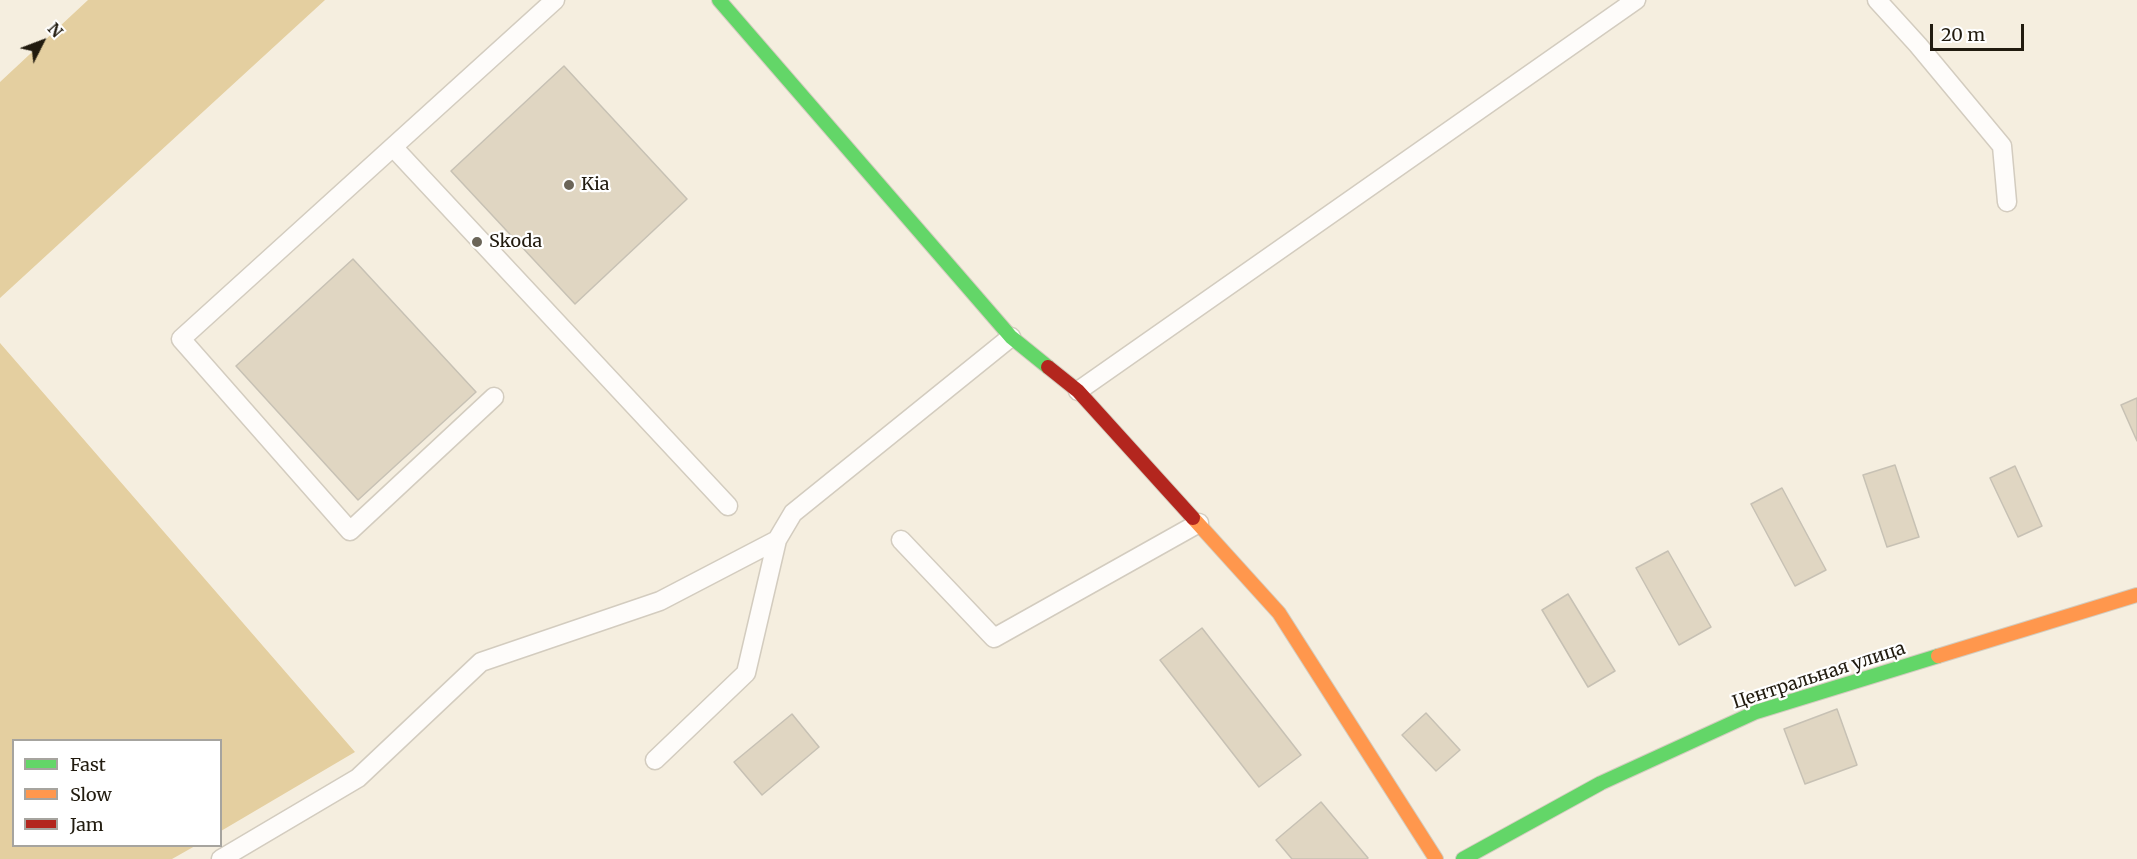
<!DOCTYPE html>
<meta charset="utf-8">
<style>
body{margin:0}
#map{position:relative;width:2137px;height:859px;overflow:hidden;background:#f5eedf;font-family:Merriweather,serif}
canvas{display:block}
.legend{position:absolute;left:12px;top:739px;width:210px;height:108px;box-sizing:border-box;background:#fff;border:2px solid #a6a49f;margin:0;padding:8px 10px;list-style:none;font-size:18px;color:#211b0f}
.legend li{display:flex;align-items:center;gap:12px;height:30px}
.legend b{width:30px;border:2px solid #a6a49f}
.north{position:absolute;left:12px;top:12px;width:60px;height:60px;-webkit-text-stroke:4px #fff;paint-order:stroke;rotate:48deg;font-size:16px;font-weight:700;line-height:24px;text-align:center;color:#211b0f}
.north::after{content:'';display:block;margin:auto;width:21px;height:27px;background:#211b0f;clip-path:polygon(50% 0,100% 100%,50% 72%,0 100%)}
.scale{position:absolute;left:1930px;top:24px;width:94px;height:27px;box-sizing:border-box;border:3px solid #211b0f;border-top:0;padding-left:8px;font-size:18px;line-height:21px;white-space:nowrap;color:#211b0f;-webkit-text-stroke:4px #fff;paint-order:stroke}
</style>
<div id="map">
<canvas width="2137" height="859"></canvas>
<ul class="legend">
<li><b style="height:8px;background:#63d668"></b>Fast</li>
<li><b style="height:8px;background:#ff974d"></b>Slow</li>
<li><b style="height:8px;background:#b3261e"></b>Jam</li>
</ul>
<div class="north">N</div>
<div class="scale">20 m</div>
</div>
<script>
const context = document.querySelector('canvas').getContext('2d');
context.lineJoin = 'round';
function paint(path, color) {
  context.fillStyle = color;
  context.fill(path, 'evenodd');
}
function strokePath(path, color, width, dash) {
  context.strokeStyle = color;
  context.lineWidth = width;
  context.lineCap = dash ? 'butt' : 'round';
  context.setLineDash(dash || []);
  context.stroke(path);
}
function label(font, color, halo, rows, align = 'center') {
  context.font = font + ' Merriweather,serif';
  context.lineWidth = 4.5;
  context.setLineDash([]);
  context.textBaseline = 'middle';
  context.strokeStyle = halo;
  context.fillStyle = color;
  for (const [text, x, y, turn = 0] of rows) {
    context.save();
    context.translate(x, y);
    context.rotate((+turn || 0) * Math.PI / 180);
    context.textAlign = isNaN(turn) ? turn : align;
    if (halo) context.strokeText(text, 0, 0);
    context.fillText(text, 0, 0);
    context.restore();
  }
}
const forest = new Path2D(`
 M88 0H325L0 298V82Z
 M0 343 355 752 221 831 220 740H14V846H195L172 859H0Z`);
const building = new Path2D(`
 M564 66 687 199 575 304 451 171Z
 M353 259 476 392 358 500 236 366Z
 M2137 398V441L2121 405Z
 M1895 465 1919 537 1887 547 1863 475Z
 M2015 466 2042 526 2018 537 1990 478Z
 M1782 488 1826 570 1795 586 1751 504Z
 M1668 551 1711 627 1679 645 1636 568Z
 M1568 594 1615 671 1588 687 1542 610Z
 M1202 628 1301 755 1259 787 1160 660Z
 M1837 709 1857 765 1805 784 1784 729Z
 M1426 713 1460 750 1436 771 1402 735Z
 M792 714 819 747 762 795 734 762Z
 M1321 802 1368 858 1367 859H1292L1276 840Z`);
const lane = new Path2D(`
 M1877 0 1918 45 2002 146 2007 202
 M393 147 728 506
 M1078 391 1636 0
 M494 397 350 531 181 339 555 0
 M901 540 994 638 1199 523
 M655 760 746 673 777 540 793 513 1011 337
 M221 859 358 778 481 662 660 601 777 540`);
const fast = new Path2D(`
 M719 0 1011 337 1048 367
 M1463 859 1601 783 1756 712 1938 656`);
const slow = new Path2D(`
 M1193 518 1279 613 1436 859
 M1938 656 2137 595`);
const jam = new Path2D(`
 M1048 367 1078 391 1193 518`);
const markers = [
 [569,185,6,"#6b6558"],
 [477,242,6,"#6b6558"]
];
const poiNames = [
 ["Kia",581,185],
 ["Skoda",489,242]
];
const streetNames = [
 ["Центральная улица",1819,676,-18]
];
paint(forest, '#e4cfa0');
paint(building, '#e0d6c2');
strokePath(building, '#c7c1b4', 1.5);
strokePath(lane, '#d3ccbf', 21);
strokePath(fast, '#d3ccbf', 16);
strokePath(slow, '#d3ccbf', 16);
strokePath(jam, '#d3ccbf', 16);
strokePath(lane, '#fefcfa', 18);
strokePath(fast, '#63d668', 14);
strokePath(slow, '#ff974d', 14);
strokePath(jam, '#b3261e', 14);
for (const [x, y, r, color] of markers) {
  const dot = new Path2D();
  dot.arc(x, y, r, 0, 2 * Math.PI);
  context.fillStyle = color;
  context.fill(dot);
  strokePath(dot, '#fff', 2);
}
label('18px', '#211b0f', '#fff', poiNames, 'left');
label('18px', '#211b0f', '#fff', streetNames);
</script>
